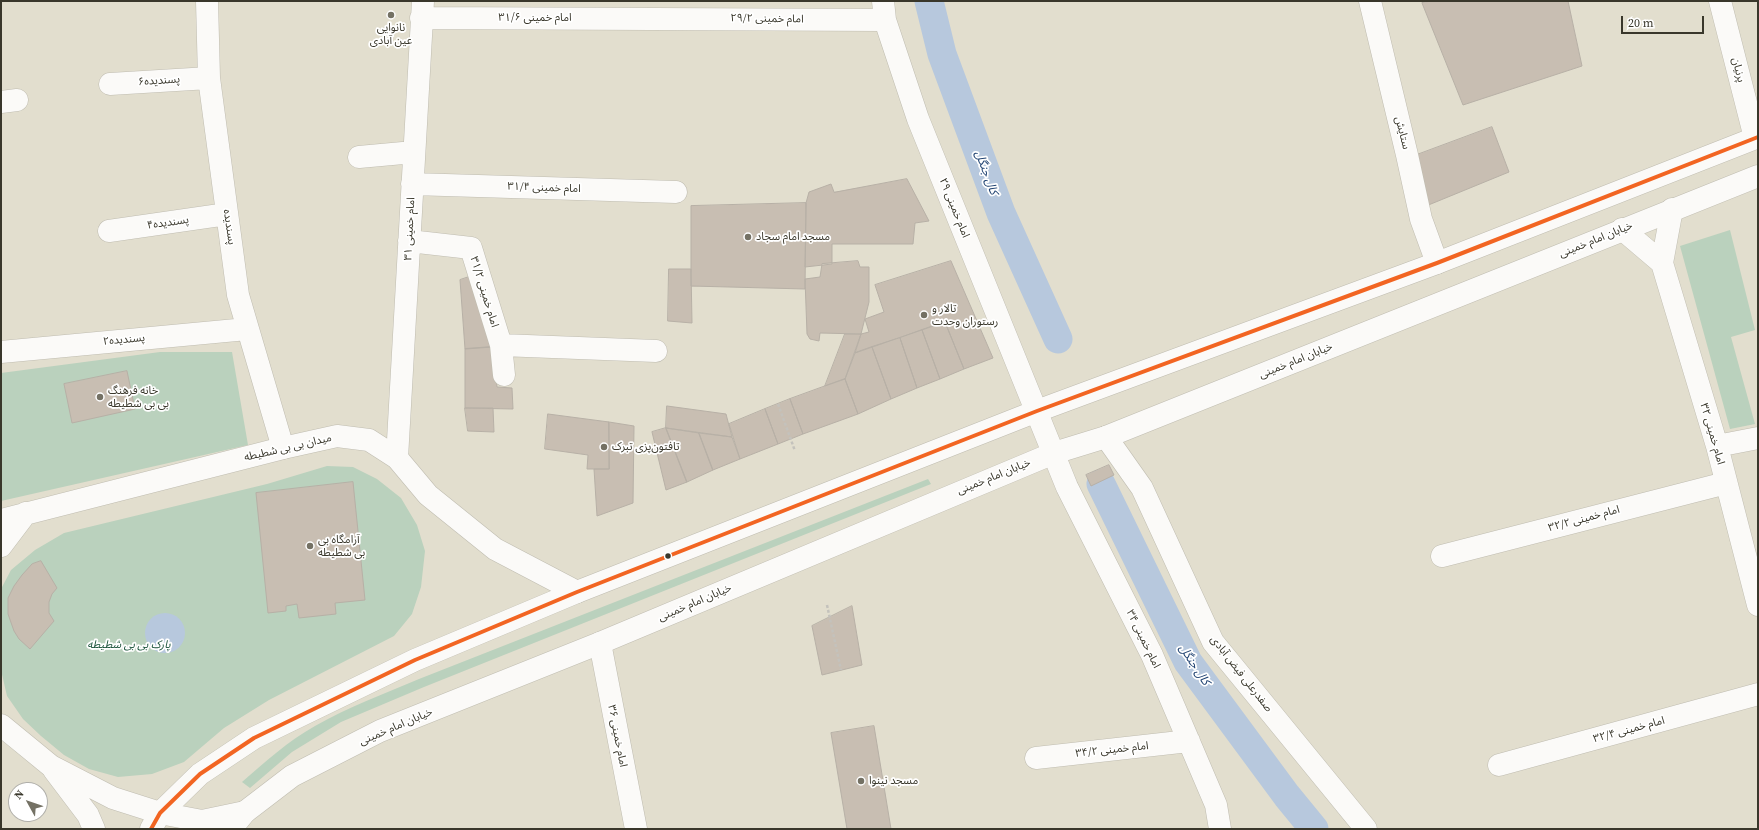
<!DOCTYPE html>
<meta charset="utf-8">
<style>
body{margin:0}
#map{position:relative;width:1759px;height:830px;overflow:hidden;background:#e2dece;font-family:"Source Serif 4",serif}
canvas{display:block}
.frame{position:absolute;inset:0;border:2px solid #39372b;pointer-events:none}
.north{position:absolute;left:8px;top:782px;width:40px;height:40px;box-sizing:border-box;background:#fff;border:1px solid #b0afaa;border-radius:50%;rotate:310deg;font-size:11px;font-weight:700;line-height:16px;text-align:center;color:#39372b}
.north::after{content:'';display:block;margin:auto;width:14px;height:18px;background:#747164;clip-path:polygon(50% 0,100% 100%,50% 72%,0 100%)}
.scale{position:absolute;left:1621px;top:16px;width:83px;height:18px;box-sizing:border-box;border:2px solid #39372b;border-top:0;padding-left:5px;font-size:12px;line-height:14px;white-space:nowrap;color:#39372b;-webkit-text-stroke:3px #fff;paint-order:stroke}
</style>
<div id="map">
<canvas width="1759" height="830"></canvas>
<div class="frame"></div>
<div class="north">N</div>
<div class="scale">20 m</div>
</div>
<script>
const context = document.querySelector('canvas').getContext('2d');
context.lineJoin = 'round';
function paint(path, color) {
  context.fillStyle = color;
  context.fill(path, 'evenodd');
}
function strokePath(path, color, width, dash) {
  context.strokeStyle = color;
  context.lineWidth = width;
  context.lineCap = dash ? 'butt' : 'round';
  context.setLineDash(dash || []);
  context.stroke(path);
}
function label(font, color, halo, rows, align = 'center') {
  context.font = font + ' "Source Serif 4","Noto Sans Arabic",serif';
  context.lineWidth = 3.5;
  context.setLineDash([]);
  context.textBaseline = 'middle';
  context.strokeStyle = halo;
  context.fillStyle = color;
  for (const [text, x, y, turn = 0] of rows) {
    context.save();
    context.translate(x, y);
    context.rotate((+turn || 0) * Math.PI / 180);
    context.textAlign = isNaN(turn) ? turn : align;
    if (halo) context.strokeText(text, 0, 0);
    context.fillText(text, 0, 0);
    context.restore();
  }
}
const green = new Path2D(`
 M1730 230 1755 330 1731 337 1755 424 1730 429 1680 246Z
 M160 352H232L248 445 1 501V373Z
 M327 466 353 467 377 479 401 498 417 525 425 551 421 587 412 614 394 636 269 700 224 728 184 762 152 774 118 777 89 769 64 755 41 736 23 719 7 696 1 670V589L11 570 35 550 64 533 267 484Z
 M928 479 931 484 424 687 341 722 292 752 250 788 242 782C265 762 288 741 315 726 348 707 384 694 419 679Z`);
const water = new Path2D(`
 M145 633a20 20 0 1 1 40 0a20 20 0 1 1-40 0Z`);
const canal = new Path2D(`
 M929 1 942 54 1001 213 1058 339
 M1101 484 1188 662 1287 796 1314 829`);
const building = new Path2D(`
 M1431 1H1568L1582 66 1463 105 1422 3Z
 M1492 127 1509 172 1426 206 1414 156Z
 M907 179 929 221 915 223 913 244H832V264L805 267 806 203 809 192 831 184 834 192Z
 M806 203 805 289 691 286V206Z
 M858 261 860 267H869V302L861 334 820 333 819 341 810 339 807 334 805 279 820 277 822 264Z
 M951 261 993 358 964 369 945 322 855 353 861 334 869 332 865 319 884 312 875 285Z
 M669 269H691L692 323 668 321Z
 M472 276 492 347 465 349 460 280Z
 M945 322 964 369 940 379 922 330Z
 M922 330 940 379 917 388 900 338Z
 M845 334H861L845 379 825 386Z
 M900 338 917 388 891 399 872 347Z
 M492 347 497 387 512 388 513 409 465 408V349Z
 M872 347 891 399 858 414 845 379 855 353Z
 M127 371 135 409 72 423 64 384Z
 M845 379 858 414 803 434 790 399Z
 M790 399 803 434 778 444 765 409Z
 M667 406 726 414 732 437 666 428Z
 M465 408H493L494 432 468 431Z
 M765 409 778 444 740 459 729 424Z
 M548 414 609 422V469H587L588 455 545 449Z
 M609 422 634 426 633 503 597 516 594 469H609Z
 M666 428 699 433 713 470 687 482Z
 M666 428 687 482 666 490 652 432Z
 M699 433 732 437 740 459 713 470Z
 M1109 465 1114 475 1091 486 1086 475Z
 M353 482 365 600 335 603 336 614 299 618 297 604 286 606V611L268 613 256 493Z
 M41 561 57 588 52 594 49 602V613L54 621 30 649 19 639 14 631 8 614V598L14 586 22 575 32 564Z
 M852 606 862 665 822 675 812 626Z
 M874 726 891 829H847L831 733Z`);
const path = new Path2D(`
 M778 404 795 451
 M827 605 841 670`);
const street = new Path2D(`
 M207 1 209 78 238 295 283 448
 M883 1 885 20 918 119 1067 487 1152 655 1216 805 1220 829
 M1370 1 1407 155 1421 219 1437 263
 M1720 1 1755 138
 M421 18 885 20
 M110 84 209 78
 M1 102 17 100
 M359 157 414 152
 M412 184 676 192
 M1672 209 1662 263 1717 446 1758 605
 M1622 229 1662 263
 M109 231 227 214
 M409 241 471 248 501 345 504 375
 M501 345 656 351
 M1 352 247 329
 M1106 437 1142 488 1213 642 1366 829
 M1717 446 1758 438
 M397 458 423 1
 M1442 556 1726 483
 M600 643 636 829
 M1036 758 1189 741
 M1499 765 1758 694`);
const secondary = new Path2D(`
 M1 520 283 448 337 436 369 440 397 458 428 495 495 549 577 592
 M1 546 26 513
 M1 725 51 766 113 798 160 813 202 821 245 812
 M54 770 88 815 94 829`);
const primary = new Path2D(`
 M151 829 160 813 200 774 254 738 415 660 577 592 1037 411 1437 263 1758 137
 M231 829 245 812 292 776 380 731 600 643 1054 453 1106 437 1758 176`);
const bus1 = new Path2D(`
 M151 829 160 813 200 774 254 738 415 660 577 592 1037 411 1437 263 1758 137`);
const markers = [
 [391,15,4,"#747164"],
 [748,237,4,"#747164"],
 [924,315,4,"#747164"],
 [100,397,4,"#747164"],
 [604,447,4,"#747164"],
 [310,546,4,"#747164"],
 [668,556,3.5,"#39372b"],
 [861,781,4,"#747164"]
];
const streetNames = [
 ["امام خمینی ۳۱/۶",535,18],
 ["امام خمینی ۲۹/۲",767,19,1],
 ["پرنیان",1738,70,76],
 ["پسندیده۶",159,81,-4],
 ["ستایش",1402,133,76],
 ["امام خمینی ۳۱/۴",544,188,2],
 ["امام خمینی ۲۹",954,208,68],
 ["پسندیده۴",168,223,-8],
 ["پسندیده",229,227,82],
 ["امام خمینی ۳۱",410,229,-87],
 ["خیابان امام خمینی",1596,240,-22],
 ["امام خمینی ۳۱/۲",484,292,73],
 ["پسندیده۲",124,340,-5],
 ["خیابان امام خمینی",1296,361,-22],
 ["امام خمینی ۳۲",1712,434,74],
 ["میدان بی بی شطیطه",288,448,-13],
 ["خیابان امام خمینی",994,477,-22],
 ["امام خمینی ۳۲/۲",1584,519,-15],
 ["خیابان امام خمینی",695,603,-23],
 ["امام خمینی ۳۴",1143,639,64],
 ["صفدرعلی فیض آبادی",1241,674,52],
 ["خیابان امام خمینی",396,727,-23],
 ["امام خمینی ۳۲/۴",1629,730,-15],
 ["امام خمینی ۳۶",617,736,79],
 ["امام خمینی ۳۴/۲",1112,750,-6]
];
const poiNames = [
 ["نانوایی",391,28,"center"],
 ["عین آبادی",391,41,"center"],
 ["مسجد امام سجاد",756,237],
 ["تالار و",932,309],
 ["رستوران وحدت",932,322],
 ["خانه فرهنگ",108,391],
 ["بی بی شطیطه",108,404],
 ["تافتون‌پزی تبرک",612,447],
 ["آرامگاه بی",318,540],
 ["بی شطیطه",318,553],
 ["مسجد نینوا",869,781]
];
const parkNames = [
 ["پارک بی بی شطیطه",129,645]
];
const waterNames = [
 ["کال جنگل",986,173,70],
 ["کال جنگل",1194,665,57]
];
paint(green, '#bad1bd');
paint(water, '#b7c8dd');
strokePath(canal, '#b7c8dd', 29);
paint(building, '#c8beb2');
strokePath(building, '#b7b0a6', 1);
strokePath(street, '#bfbcb0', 23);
strokePath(secondary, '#bfbcb0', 23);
strokePath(primary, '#bfbcb0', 23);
strokePath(path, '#c4c2bc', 2.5, [3, 2]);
strokePath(street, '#fbfaf8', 22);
strokePath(secondary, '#fbfaf8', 22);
strokePath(primary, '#fbfaf8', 22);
strokePath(bus1, '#f26522', 4);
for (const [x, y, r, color] of markers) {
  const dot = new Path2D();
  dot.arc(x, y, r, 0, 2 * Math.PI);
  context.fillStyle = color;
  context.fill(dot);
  strokePath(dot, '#fff', 1.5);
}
label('11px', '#39372b', '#fff', streetNames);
label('11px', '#39372b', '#fff', poiNames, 'left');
label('italic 11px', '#1a523a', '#fff', parkNames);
label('italic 12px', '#1e4170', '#fff', waterNames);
</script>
